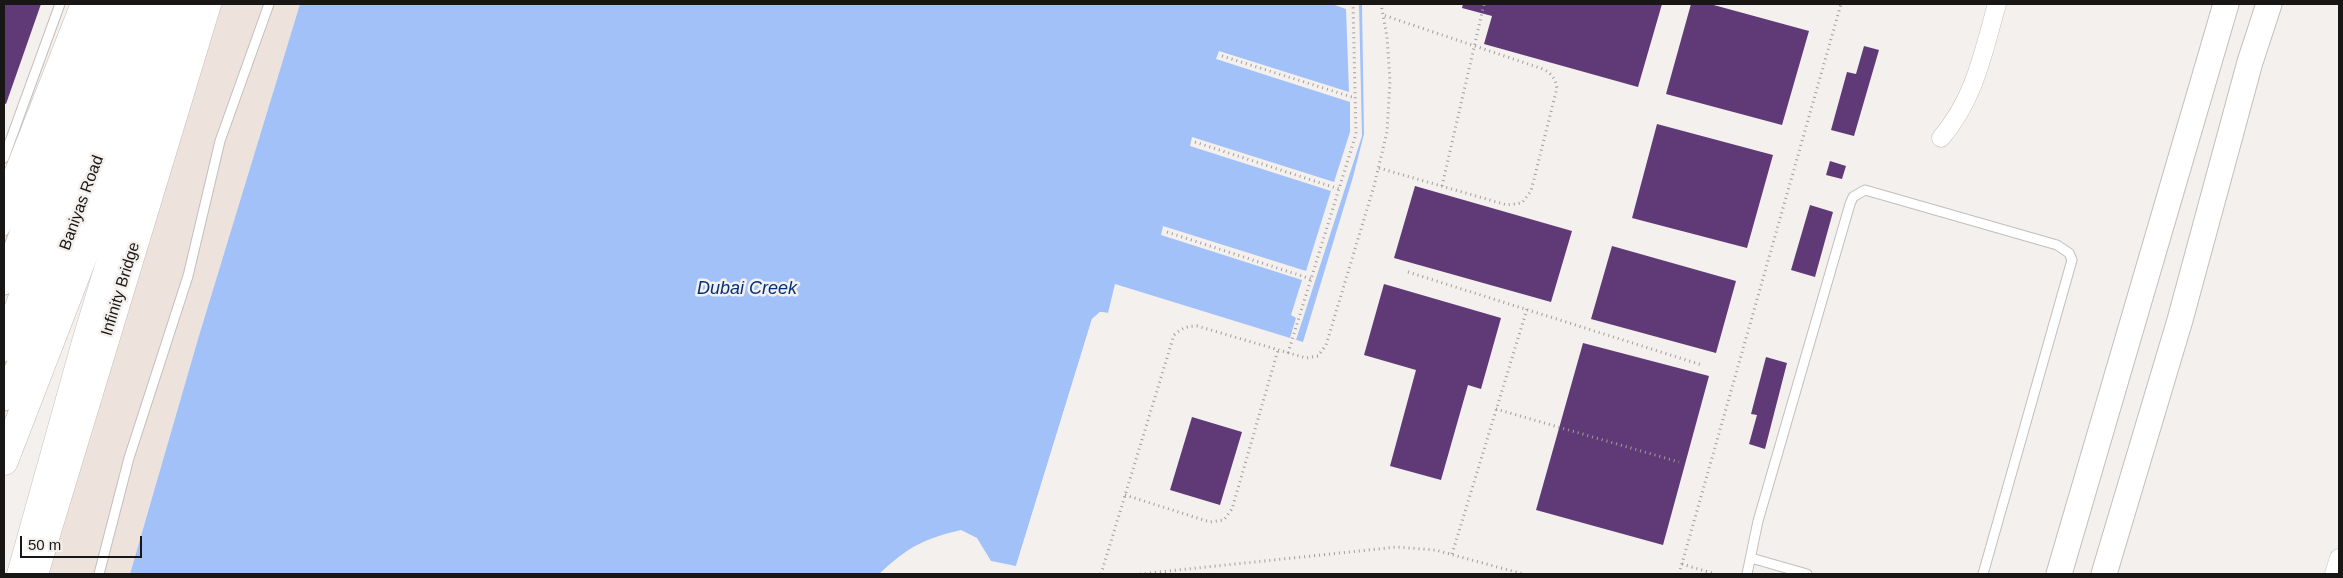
<!DOCTYPE html>
<style>
body{margin:0}
#map{position:relative;width:2343px;height:578px;overflow:hidden;background:#f4f0ed;font-family:Helvetica,sans-serif}
canvas{display:block}
.frame{position:absolute;inset:0;border:5px solid #191716;pointer-events:none}
.scale{position:absolute;left:20px;top:536px;width:122px;height:22px;box-sizing:border-box;border:2px solid #191716;border-top:0;padding-left:6px;font-size:15px;line-height:18px;white-space:nowrap;color:#191716;-webkit-text-stroke:4px #f4f0ed;paint-order:stroke}
</style>
<div id="map">
<canvas width="2343" height="578"></canvas>
<div class="frame"></div>
<div class="scale">50 m</div>
</div>
<script>
const context = document.querySelector('canvas').getContext('2d');
context.lineJoin = 'round';
function paint(path, color) {
  context.fillStyle = color;
  context.fill(path, 'evenodd');
}
function strokePath(path, color, width, dash) {
  context.strokeStyle = color;
  context.lineWidth = width;
  context.lineCap = dash ? 'butt' : 'round';
  context.setLineDash(dash || []);
  context.stroke(path);
}
function label(font, color, halo, rows, align = 'center') {
  context.font = font + ' Helvetica,sans-serif';
  context.lineWidth = 5;
  context.setLineDash([]);
  context.textBaseline = 'middle';
  context.strokeStyle = halo;
  context.fillStyle = color;
  for (const [text, x, y, turn = 0] of rows) {
    context.save();
    context.translate(x, y);
    context.rotate((+turn || 0) * Math.PI / 180);
    context.textAlign = isNaN(turn) ? turn : align;
    if (halo) context.strokeText(text, 0, 0);
    context.fillText(text, 0, 0);
    context.restore();
  }
}
const built = new Path2D(`
 M198 4H300L198 339 130 574H26Z`);
const water = new Path2D(`
 M300 4H1362L1364 134 1353 177 1303 342 1115 284 1108 313 1100 312 1092 319 1016 566 991 561 977 538 961 530C923 539 908 547 879 574H130L198 339Z`);
const pier = new Path2D(`
 M1332 4H1359L1362 136 1296 340 1290 338 1296 318 1291 315 1302 280 1161 235 1163 226 1306 271 1331 191 1190 146 1192 137 1334 182 1350 132V102L1216 59 1219 51 1349 92 1346 9Z
 M1100 312 1108 313 1107 315 1101 314 1094 320 1018 566H1016L1092 319Z`);
const building = new Path2D(`
 M4 4H41L6 104 4 103Z
 M1463 4H1662L1638 87 1484 44 1492 16 1462 8Z
 M1691 4H1710L1809 31 1782 125 1666 94Z
 M1864 46 1879 50 1854 136 1831 130 1847 72 1856 74Z
 M1657 124 1773 155 1747 248 1632 218Z
 M1830 161 1846 166 1842 179 1826 175Z
 M1415 186 1572 231 1551 302 1394 258Z
 M1810 205 1833 212 1815 277 1791 270Z
 M1612 246 1736 281 1716 353 1591 319Z
 M1384 284 1501 318 1481 389 1468 385 1441 480 1390 466 1416 370 1364 355Z
 M1583 343 1709 376 1663 545 1536 510Z
 M1766 357 1787 363 1765 449 1749 444 1757 415 1751 414Z
 M1192 417 1242 432 1220 505 1170 490Z`);
const path = new Path2D(`
 M1222 56 1355 98
 M1195 142 1339 189
 M1379 168 1507 205 1522 203 1531 191 1557 88C1555 78 1552 74 1543 69L1383 15
 M1442 186 1484 4
 M1167 232 1311 279
 M1408 272 1702 365
 M1288 353 1356 134 1353 4
 M1496 409 1679 462
 M1125 495 1210 522 1224 520 1232 509 1278 350
 M1452 554 1527 309
 M1682 564 1715 574
 M1101 574 1174 335C1182 328 1187 326 1197 326L1306 358 1318 356 1326 345 1374 186 1387 132 1390 81 1387 37 1381 4
 M1140 574 1397 547 1435 550 1523 574
 M1679 574 1841 4`);
const service = new Path2D(`
 M4 158 60 4
 M4 231 16 212
 M1751 558 1807 574
 M99 574 129 458 188 276 220 141 269 4
 M1747 574 1758 521 1850 204 1853 197 1865 190 2057 245 2069 253 2072 260 1983 574`);
const minor = new Path2D(`
 M1941 138C1975 98 1983 53 1997 4
 M16 574 82 338 184 4
 M2334 574 2339 558`);
const secondary = new Path2D(`
 M4 282 48 164 101 4
 M4 398C64 271 106 137 149 4
 M2059 574 2226 4
 M2104 574 2180 320 2250 62 2269 4`);
const trunk = new Path2D(`
 M4 210 85 4
 M4 347 83 138 128 4
 M4 461 94 228 169 4
 M34 574 207 4`);
const streetNames = [
 ["Baniyas Road",82,203,-70],
 ["Infinity Bridge",121,289,-73]
];
const waterNames = [
 ["Dubai Creek",747,289]
];
paint(built, '#eee3dc');
paint(water, '#a1c1f8');
paint(pier, '#f4f0ed');
paint(building, '#603a77');
strokePath(service, '#c2bebb', 11);
strokePath(minor, '#c2bebb', 19);
strokePath(secondary, '#c2bebb', 27);
strokePath(trunk, '#c2bebb', 29);
strokePath(path, '#a09d9a', 3, [1, 4]);
strokePath(service, '#fff', 9);
strokePath(minor, '#fff', 18);
strokePath(secondary, '#fff', 25);
strokePath(trunk, '#fff', 28);
label('16px', '#191716', '#f4f0ed', streetNames);
label('italic 18px', '#02317c', '#f4f0ed', waterNames);
</script>
